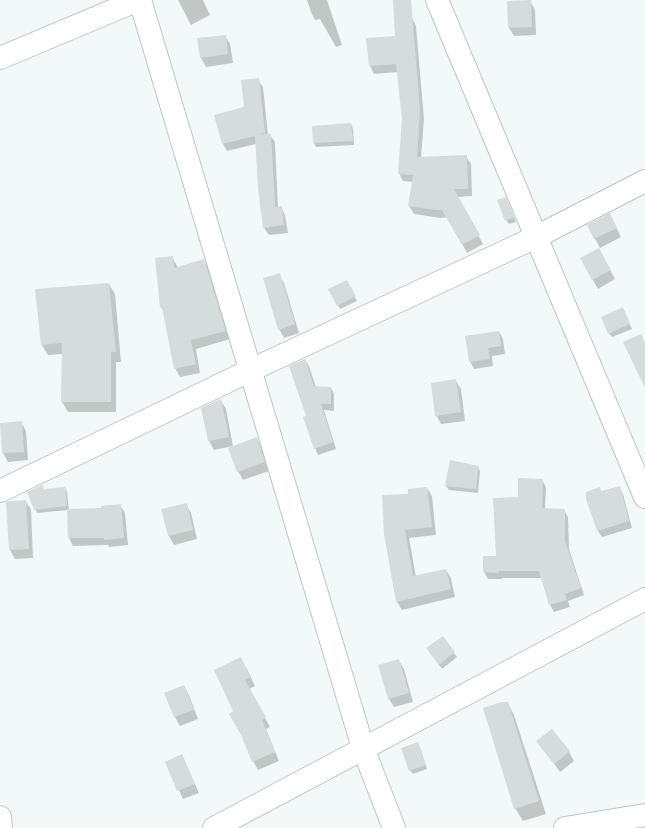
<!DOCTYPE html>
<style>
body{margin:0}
canvas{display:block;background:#f3f9f8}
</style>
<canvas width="645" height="828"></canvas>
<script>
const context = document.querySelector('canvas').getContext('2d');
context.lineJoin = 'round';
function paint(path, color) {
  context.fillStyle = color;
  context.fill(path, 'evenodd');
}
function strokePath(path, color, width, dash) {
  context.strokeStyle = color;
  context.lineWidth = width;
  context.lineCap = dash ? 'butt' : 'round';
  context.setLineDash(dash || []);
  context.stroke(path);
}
const shadow = new Path2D(`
 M178 0H203L210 15 191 25Z
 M307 0H327L342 45 336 47 320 19 315 20 311 12Z
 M530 1 535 10 536 35 514 36 509 28Z
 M412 18 416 26 424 119 421 158 466 156 471 164 472 196 457 197 483 244 467 253 448 217 441 218 414 214 409 206 413 182 403 181 399 173 403 119 398 72 374 74 370 66 368 39 397 37Z
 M225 36 230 44 233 63 206 67 201 58 198 39Z
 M258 80 263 87 268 135H270L275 142 278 208 281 207 285 215 288 233 269 235 264 228 256 144 227 151 223 144 245 108Z
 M351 124 353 129 354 145 316 147 314 143Z
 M508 202 516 222 509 224 506 220Z
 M614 223 621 237 600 248 588 225Z
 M172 257 178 268 204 261 209 269 230 339 196 349 200 373 180 377 175 368 164 312 161 307Z
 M604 258 615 279 598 289 581 259Z
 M279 275 284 283 299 333 284 338 279 329Z
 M346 281 357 301 340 309 330 290Z
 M109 284 115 294 121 362H116V412H68L62 402 63 354 48 355 42 345Z
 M625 313 632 329 612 337 609 333Z
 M499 332 503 339 505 354 492 356 493 366 474 369 470 361Z
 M305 360 309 366 316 387 331 388 334 394V411L324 410 336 449 318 455 315 448 307 416Z
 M455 380 461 389 465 421 441 424 436 415Z
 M221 401 226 409 233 446 214 450 209 441 202 409Z
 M21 422 26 431 28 460 8 462 3 453 1 424Z
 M257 439 262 447 269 471 243 480 238 471Z
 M478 467 480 471 478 493 449 490 446 486Z
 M542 480 546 487 545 509 564 510 568 517 569 549 584 595 568 601 570 607 554 612 550 605 542 578H502V579H488L484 572 497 557 519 498Z
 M619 487 623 494 632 528 602 537 598 531 586 493 600 489 602 492Z
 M65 488 67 492 69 510 102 509 120 505 125 513 128 545 109 547 108 545 73 546 69 538 68 510 37 513 35 509 44 490Z
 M427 488 432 496 436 535 409 538 416 577 446 570 451 578 455 597 402 610 397 602 385 534 409 495Z
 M25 501 31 509 33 558 15 559 10 550Z
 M186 504 191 513 197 539 174 545 169 536 163 510Z
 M442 637 457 657 442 669 430 653Z
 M399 661 404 669 413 702 394 707 389 699Z
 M246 667 255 686 249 689 270 727 266 729 279 761 258 770 253 761 234 712Z
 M184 686 189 695 198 719 180 726 175 717 166 693Z
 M507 702 514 715 546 814 523 821 515 808 484 709Z
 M538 741 569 752 574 761 560 772Z
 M420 747 427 769 413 774 410 770Z
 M182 755 199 793 183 799 166 762Z`);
const building = new Path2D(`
 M393 0H411L420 110 417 157 467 155 468 189H454L480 235 462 245 442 210H436L408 206 413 175 398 174 402 119 396 64 369 66 366 38 395 36Z
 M531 0 532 27 508 28 507 1Z
 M226 35 228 54 200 58 197 38Z
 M259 78 265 133 260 134H271L275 207 282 206 284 225 263 228 258 189 255 136 222 144 214 115 244 107 241 80Z
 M351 123 353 141 313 143 312 126Z
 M506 197 514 217 505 221 497 200Z
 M610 213 617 228 594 239 587 225Z
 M599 248 611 270 592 280 580 258Z
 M173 256 174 268 204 259 226 331 191 340 196 364 174 369 162 307H160L155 258Z
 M280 273 295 324 278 330 263 278Z
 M347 280 356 296 337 306 328 289Z
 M109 283 116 352H111V402H61L62 343 41 345 35 289Z
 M623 307 630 324 608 334 601 317Z
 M499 331 501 346 488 348 490 359 469 362 465 336Z
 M641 334 645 343V388L623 342Z
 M305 359 314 386 331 387V404H321L333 442 314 449 303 417 306 416 289 366Z
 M456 379 461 412 435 416 431 383Z
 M221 399 229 437 208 441 201 408Z
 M22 421 24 452 2 453 0 423Z
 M257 437 265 462 237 472 228 448Z
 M450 460 479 466 476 489 445 486Z
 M518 478 543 479 542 508 565 509V541L581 588 565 594 567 600 549 605 539 571H499V573L483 572V556H496L493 498 518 497Z
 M42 485 44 489 65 487 67 506 34 510 27 492Z
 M620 486 629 521 597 531 586 499V492L600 487 601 491Z
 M427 487 432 527 405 530 413 576 446 569 451 589 396 602 384 534 382 495 408 494V489Z
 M26 500 29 549 9 550 6 502 9 501Z
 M187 503 193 530 168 536 161 509Z
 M121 504 124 538 104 540V538H68L67 509 101 508V506Z
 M443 636 455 652 439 665 426 648Z
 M241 657 250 677 245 680 266 717 262 720 275 752 252 762 241 735 229 714 233 711 214 670Z
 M399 659 409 693 388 699 378 665Z
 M184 685 194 710 174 717 164 693Z
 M501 702H508L539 801 514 809 483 708Z
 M552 729 570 751 554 764 536 741Z
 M418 742 426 765 409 771 401 748Z
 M182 754 195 784 177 791 165 762Z`);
const minor = new Path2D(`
 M140 0 363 748 394 828
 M437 0 645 497
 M0 58 138 0
 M0 491 251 370 536 237 645 181
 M0 817 1 828
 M214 828 645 599
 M565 828 645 815`);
paint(shadow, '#0003');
paint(building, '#d6dbdb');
strokePath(minor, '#bec4c3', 24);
strokePath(minor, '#fff', 22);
</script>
